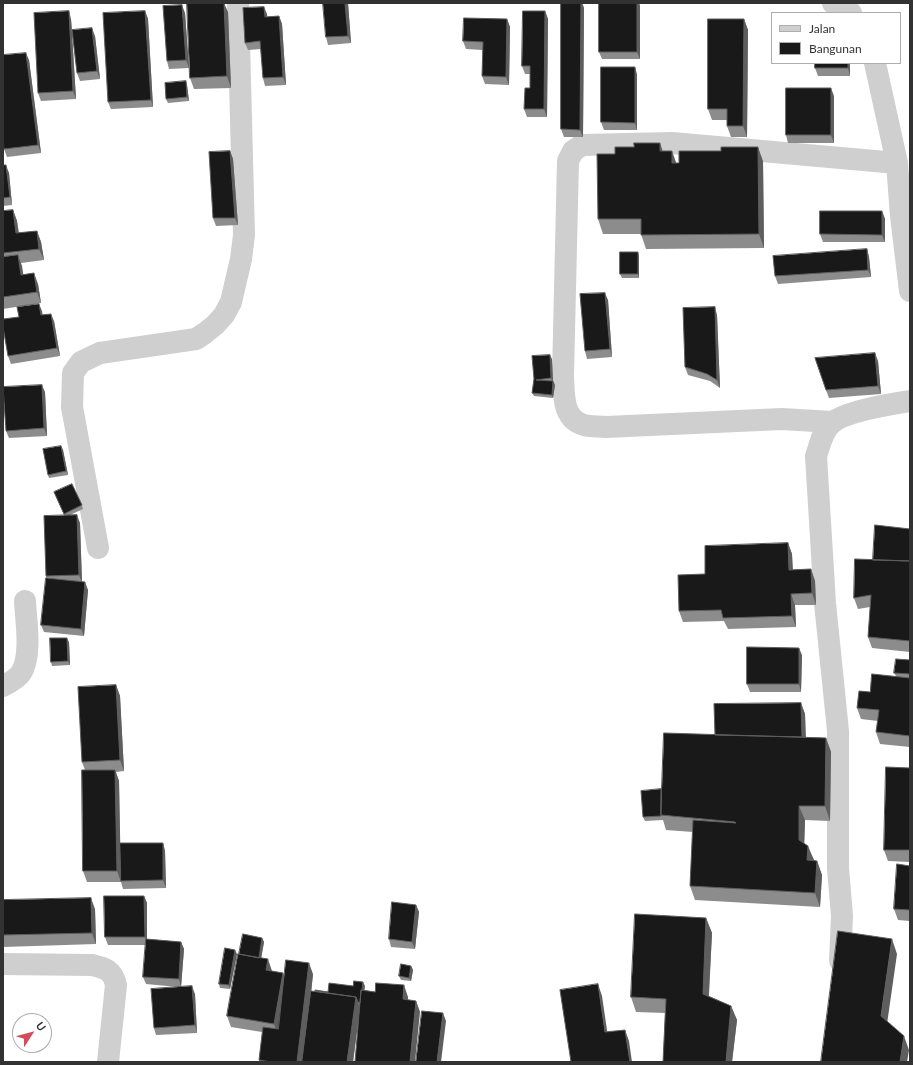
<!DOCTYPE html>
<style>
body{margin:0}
#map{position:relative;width:913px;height:1065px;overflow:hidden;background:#fff;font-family:Lato,sans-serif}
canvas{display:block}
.frame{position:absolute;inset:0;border:4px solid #323232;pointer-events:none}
.legend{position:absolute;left:771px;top:12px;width:130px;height:52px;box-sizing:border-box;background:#fff;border:1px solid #adadad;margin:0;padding:5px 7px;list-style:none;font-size:12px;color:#323232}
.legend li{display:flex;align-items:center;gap:8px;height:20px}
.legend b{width:20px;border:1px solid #adadad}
.north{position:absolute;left:12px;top:1013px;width:40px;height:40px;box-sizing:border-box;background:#fff;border:1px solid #adadad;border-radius:50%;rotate:54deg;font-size:11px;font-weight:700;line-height:16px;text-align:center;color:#323232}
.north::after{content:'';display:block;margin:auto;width:14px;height:18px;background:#d14c5c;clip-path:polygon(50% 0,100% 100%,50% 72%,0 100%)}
</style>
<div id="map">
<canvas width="913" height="1065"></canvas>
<div class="frame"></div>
<ul class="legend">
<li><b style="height:5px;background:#cfcfcf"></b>Jalan</li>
<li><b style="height:11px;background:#191919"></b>Bangunan</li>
</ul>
<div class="north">U</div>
</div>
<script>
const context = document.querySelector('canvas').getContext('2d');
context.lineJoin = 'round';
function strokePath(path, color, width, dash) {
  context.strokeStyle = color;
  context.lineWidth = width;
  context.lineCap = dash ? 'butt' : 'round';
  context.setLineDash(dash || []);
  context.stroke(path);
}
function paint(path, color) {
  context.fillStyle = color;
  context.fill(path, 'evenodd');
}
const street = new Path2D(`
 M833 3 848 10 851 13
 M875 63 897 163 901 216 910 291
 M832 422 782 419 606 427C599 426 590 427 584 425 562 419 564 394 563 375L568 161 573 151 582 145 672 143 897 163
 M98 548 72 407 73 373 81 362 100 353 196 339 205 333 215 325 224 315 231 302 241 259 244 235 238 3
 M3 686C9 683 17 679 21 673 32 656 26 621 25 601
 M840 961 842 916 838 868V731L825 603 816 456C820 445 822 431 832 423 845 411 892 404 910 401
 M3 964 92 965C105 968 113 970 116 985L108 1062`);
const wall = new Path2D(`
 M323 3H348L351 43 328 45 326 37Z
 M561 3H582L584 8 583 137H564L561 129Z
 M599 3H639L640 6V59H602L599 52Z
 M264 7 267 17 279 16 282 24 286 85 265 86 263 78 261 49 248 50 245 43Z
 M145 11 148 19 153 107 111 109 108 102Z
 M545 11 548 19 547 117H527L524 109 530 88V74H525L522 66Z
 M228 12 231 88 194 89 190 78Z
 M185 13 189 68 169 69 167 61Z
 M71 19 72 30 95 36 100 79 80 81 77 73 72 31 76 99 41 101 38 93Z
 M507 19 510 27 509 85 485 84 482 76 483 50 466 49 463 41Z
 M744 19 748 30 747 137H731L727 126V120H712L708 109Z
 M29 60 41 153 7 157 4 149Z
 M815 63H850V76H818L815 68Z
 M635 67 637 75V130H604L601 122Z
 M187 85 189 101 168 103 166 99Z
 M834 96V143H788L786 135Z
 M230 151 233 159 238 225 216 226 213 218Z
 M663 151 676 163 763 161 764 248 646 249 641 234H603L598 219 615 154Z
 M3 165 9 173 12 205 3 206Z
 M13 210 17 221 19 233 37 231 41 242 44 260 21 263 23 275 38 284 41 303 3 309V211Z
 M882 211 885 219V242H823L820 234Z
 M867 249 869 257 871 277 778 284 775 276Z
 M639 256V278H622L620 274Z
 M608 300 612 357 587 359 585 351Z
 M42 311V315L54 321 60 356 11 364 8 356 19 317Z
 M717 315 720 388 710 381 688 375 685 367Z
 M552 359 553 381 555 385 553 398 534 396 532 393 534 379Z
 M878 361 881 394 829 398 826 390Z
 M45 392 47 436 9 438 6 431Z
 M61 446 63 450 68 475 49 478 48 475Z
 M54 492 82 505 83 509 70 515 80 523 82 582 88 590 84 636 44 632 41 625 46 578V576L64 515Z
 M910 529V652L872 648 868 637 870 607 858 609 854 598 873 560Z
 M788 543 792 554 793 570 811 569 815 581 816 605H795L796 627 728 629 724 621 683 622 679 611 705 574Z
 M69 642 70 665 52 666 51 662Z
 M802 655 801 692H750L747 684Z
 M910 660V747L880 744 876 732 878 721 861 719 857 708 870 692 896 676 894 673Z
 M116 685 120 696 124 771 116 772 119 781 120 843H163L165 851 166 888 123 889 121 882H87L83 871 85 770 82 762Z
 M801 703 805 714 806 737 826 738 831 752 830 821 805 820 804 843 814 860 817 861 822 875 820 907 695 900 690 886 693 832 666 830 663 820 645 821 643 817 661 789 715 735Z
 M910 768V862L888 861 884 850Z
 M910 866V921L898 920 894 909Z
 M144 896 147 903V939L181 942 184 949 181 987 195 994 197 1033 156 1035 154 1028 178 987 146 984 143 977 146 945H108L105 937Z
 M3 900 95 909 96 944 3 947Z
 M416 905 419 912 415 949 391 947 389 939Z
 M706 918 712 933 709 996 731 1006 737 1020 732 1062H663L665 1013 636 1012 631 997Z
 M262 938 264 942 261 958 272 971 283 973 284 977 313 974 311 995 353 986H365L364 990 408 997V1000L416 1001 420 1012 359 1006 360 1008 353 1062H259V1060L262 1032 231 1027 227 1016 239 954Z
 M237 954 230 989 220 988 219 984Z
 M411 966 413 970 411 981 401 980 399 976Z`);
const shadedWall = new Path2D(`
 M224 3 228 12 231 88 227 76Z
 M345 3H348L351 43 348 36Z
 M581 3H582L584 8 583 137 580 130Z
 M637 3H639L640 6V59L637 52Z
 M182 5 185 13 189 68 186 60Z
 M264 7 267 14 268 25 265 17Z
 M69 11 71 19 76 99 73 91Z
 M145 11 148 19 153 107 151 100Z
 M545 11 548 19 547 117 544 109Z
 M279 16 282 24 286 85 283 77Z
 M507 19 510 27 509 85 506 77Z
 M744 19 748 30 747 137 743 126Z
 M92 28 95 36 100 79 97 71Z
 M26 53 29 60 41 153 38 145Z
 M848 63H850V76L848 68Z
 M635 67 637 75V130L635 123Z
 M186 81 187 85 189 101 187 97Z
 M831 88 834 96V143L831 135Z
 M660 143 665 158 660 151Z
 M758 147 763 161 764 248 759 234Z
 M230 151 233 159 238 225 235 218Z
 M672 151 677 165 672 163Z
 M6 165 9 173 12 205 10 197Z
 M13 210 17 221 20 245 16 233Z
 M882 211 885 219V242L882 235Z
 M37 231 41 242 44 260 39 249Z
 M867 249 869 257 871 277 868 270Z
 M638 252 639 256V278L638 274Z
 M18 255 22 266 25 286 21 275Z
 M34 273 38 284 41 303 37 292Z
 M605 293 608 300 612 357 610 349Z
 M39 304 42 311 44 323 41 315Z
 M715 307 717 315 720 388 717 380Z
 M51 314 54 321 60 356 57 348Z
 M875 353 878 361 881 394 878 386Z
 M550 355 552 359 553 382 551 378Z
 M553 381 555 385 553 398 552 395Z
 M42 385 45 392 47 436 44 428Z
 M61 446 63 450 68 475 66 471Z
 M77 515 80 523 82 583 79 575Z
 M788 543 792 554 793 581 789 570Z
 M811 569 815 581 816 605 812 593Z
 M85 582 88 590 84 636 81 629Z
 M791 594 795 605 796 627 792 616Z
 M67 638 69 642 70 665 68 661Z
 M799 648 802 655 801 692 799 684Z
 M116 685 120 696 124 771 120 760Z
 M801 703 805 714 806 752 802 740Z
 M826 738 831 752 830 821 825 806Z
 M115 770 119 781 121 882 117 871Z
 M799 806 805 820 804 855 799 840Z
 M163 843 165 851 166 888 163 880Z
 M808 846 814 860 812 874 807 860Z
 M817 861 822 875 820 907 815 893Z
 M144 896 147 903V944L145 937Z
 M91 898 95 909 96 944 92 933Z
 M416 905 419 912 415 949 412 942Z
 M706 918 712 933 708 1008 703 994Z
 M262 938 264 942 260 965 259 961Z
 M892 939 897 954 886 1031 881 1016Z
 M181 942 184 949 181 987 179 979Z
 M235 950 237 954 230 989 229 985Z
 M268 959 272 971 270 981 266 970Z
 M309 963 313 974 303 1062H297Z
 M411 966 413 970 411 981 409 978Z
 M283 973 287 984 278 1035 274 1024Z
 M363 982 365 986 362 1007 360 1003Z
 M598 984 602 996 609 1044 605 1032Z
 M404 985 408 997 407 1011 403 999Z
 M192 986 195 994 197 1033 195 1025Z
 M356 997 360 1008 353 1062H347Z
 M416 1001 420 1012 415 1062H410Z
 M731 1006 737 1020 732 1062H726Z
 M443 1013 446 1021 441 1062H437Z
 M625 1030 629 1041 632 1062H630Z
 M904 1036 909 1050 907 1062H900Z`);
const building = new Path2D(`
 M187 3H224L227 76 190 78Z
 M323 3H345L348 36 326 37Z
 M561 3H581L580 130 561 129Z
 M599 3H637V52H599Z
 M182 5 186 60 167 61 163 6Z
 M264 7 265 17 279 16 283 77 263 78 260 41 245 43 243 8Z
 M69 11 73 91 38 93 34 13Z
 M145 11 151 100 108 102 103 13Z
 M523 11H545L544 109H524L525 88H530V66H522Z
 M464 18 507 19 506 77 482 76 483 42 463 41Z
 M708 19H744L743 126H727V109H708Z
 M92 28 97 71 77 73 72 30Z
 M26 53 38 145 4 149 3 143V55Z
 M815 63H848V68H815Z
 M601 67H635V123L601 122Z
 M186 81 187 97 166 99 165 83Z
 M786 88H831V135H786Z
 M634 143H660V151H672V163H679V151H721V147H758L759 234 641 235V219H598L597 154H615V147H634Z
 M230 151 235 218H213L209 152Z
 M3 165H6L10 197 3 198Z
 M13 210 16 233 37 231 39 249 3 253V211Z
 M820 211H882V235L820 234Z
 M867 249 868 270 775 276 773 256Z
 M620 252H638V274H620Z
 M18 255 21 275 34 273 37 292 3 297V257Z
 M605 293 610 349 585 351 580 294Z
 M39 304 41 315 51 314 57 348 8 356 3 327V319L19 317 17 307Z
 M715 307 717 380 707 374 685 367 683 308Z
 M875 353 878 386 826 390 815 358Z
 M550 355 551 378 536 380 553 381 552 395 532 393 534 379 532 356Z
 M42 385 44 428 6 431 3 387Z
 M61 446 66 471 48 475 43 449Z
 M72 484 82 505 64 514 54 492Z
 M77 515 79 575 46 576 44 516Z
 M875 525 910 529V561L873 560Z
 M788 543 789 570 811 569 812 593 791 594 792 616 723 618 721 610 679 611 678 575 705 574V546Z
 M855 559 910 561V641L868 637 871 595 854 598Z
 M46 578 85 582 81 629 41 625Z
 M50 638H67L68 661 51 662Z
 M747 647 799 648V684H747Z
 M896 659 910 660V674L894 673Z
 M872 674 910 678V736L876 732 879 710 857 708 859 691 870 692Z
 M116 685 120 760 82 762 78 687Z
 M801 703 802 737 715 735 714 704Z
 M664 733 826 738 825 806H799V840L808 846 807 860 817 861 815 893 690 886 693 820 736 823 735 822 661 815Z
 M886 767 910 768V850H884Z
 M82 770H115L117 871H83Z
 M661 789V816L643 817 641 791Z
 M120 843H163V880L121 881Z
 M897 864 910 866V910L894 909Z
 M104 896H144L145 937H105Z
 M91 898 92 933 3 935V900Z
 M392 902 416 905 412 942 389 939Z
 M635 914 706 918 703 994 731 1006 726 1062H663L666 999 631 997Z
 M838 931 892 939 881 1016 904 1036 900 1062H821Z
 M243 934 262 938 259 958 239 954Z
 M146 939 181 942 179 979 143 977Z
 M225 948 235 950 229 985 219 984Z
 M238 954 268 959 266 970 283 973 274 1024 227 1016Z
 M286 960 309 963 297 1062H271L259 1060 263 1027 278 1029Z
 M401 964 411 966 409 978 399 976Z
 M354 981 363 982 362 990H361L360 1003 358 1002 356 997 315 991V990L328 992 329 983 353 986Z
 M376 983 404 985 403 999 416 1001 410 1062H355L361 990 375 992Z
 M598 984 605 1032 625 1030 630 1062H571L560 990Z
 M192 986 195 1025 154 1028 151 989Z
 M311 991 356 997 347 1062H302Z
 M422 1011 443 1013 437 1062H416Z`);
strokePath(street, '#cfcfcf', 22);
paint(wall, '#8c8c8c');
paint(shadedWall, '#5e5e5e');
paint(building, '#191919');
strokePath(building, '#5e5e5e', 1);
</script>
